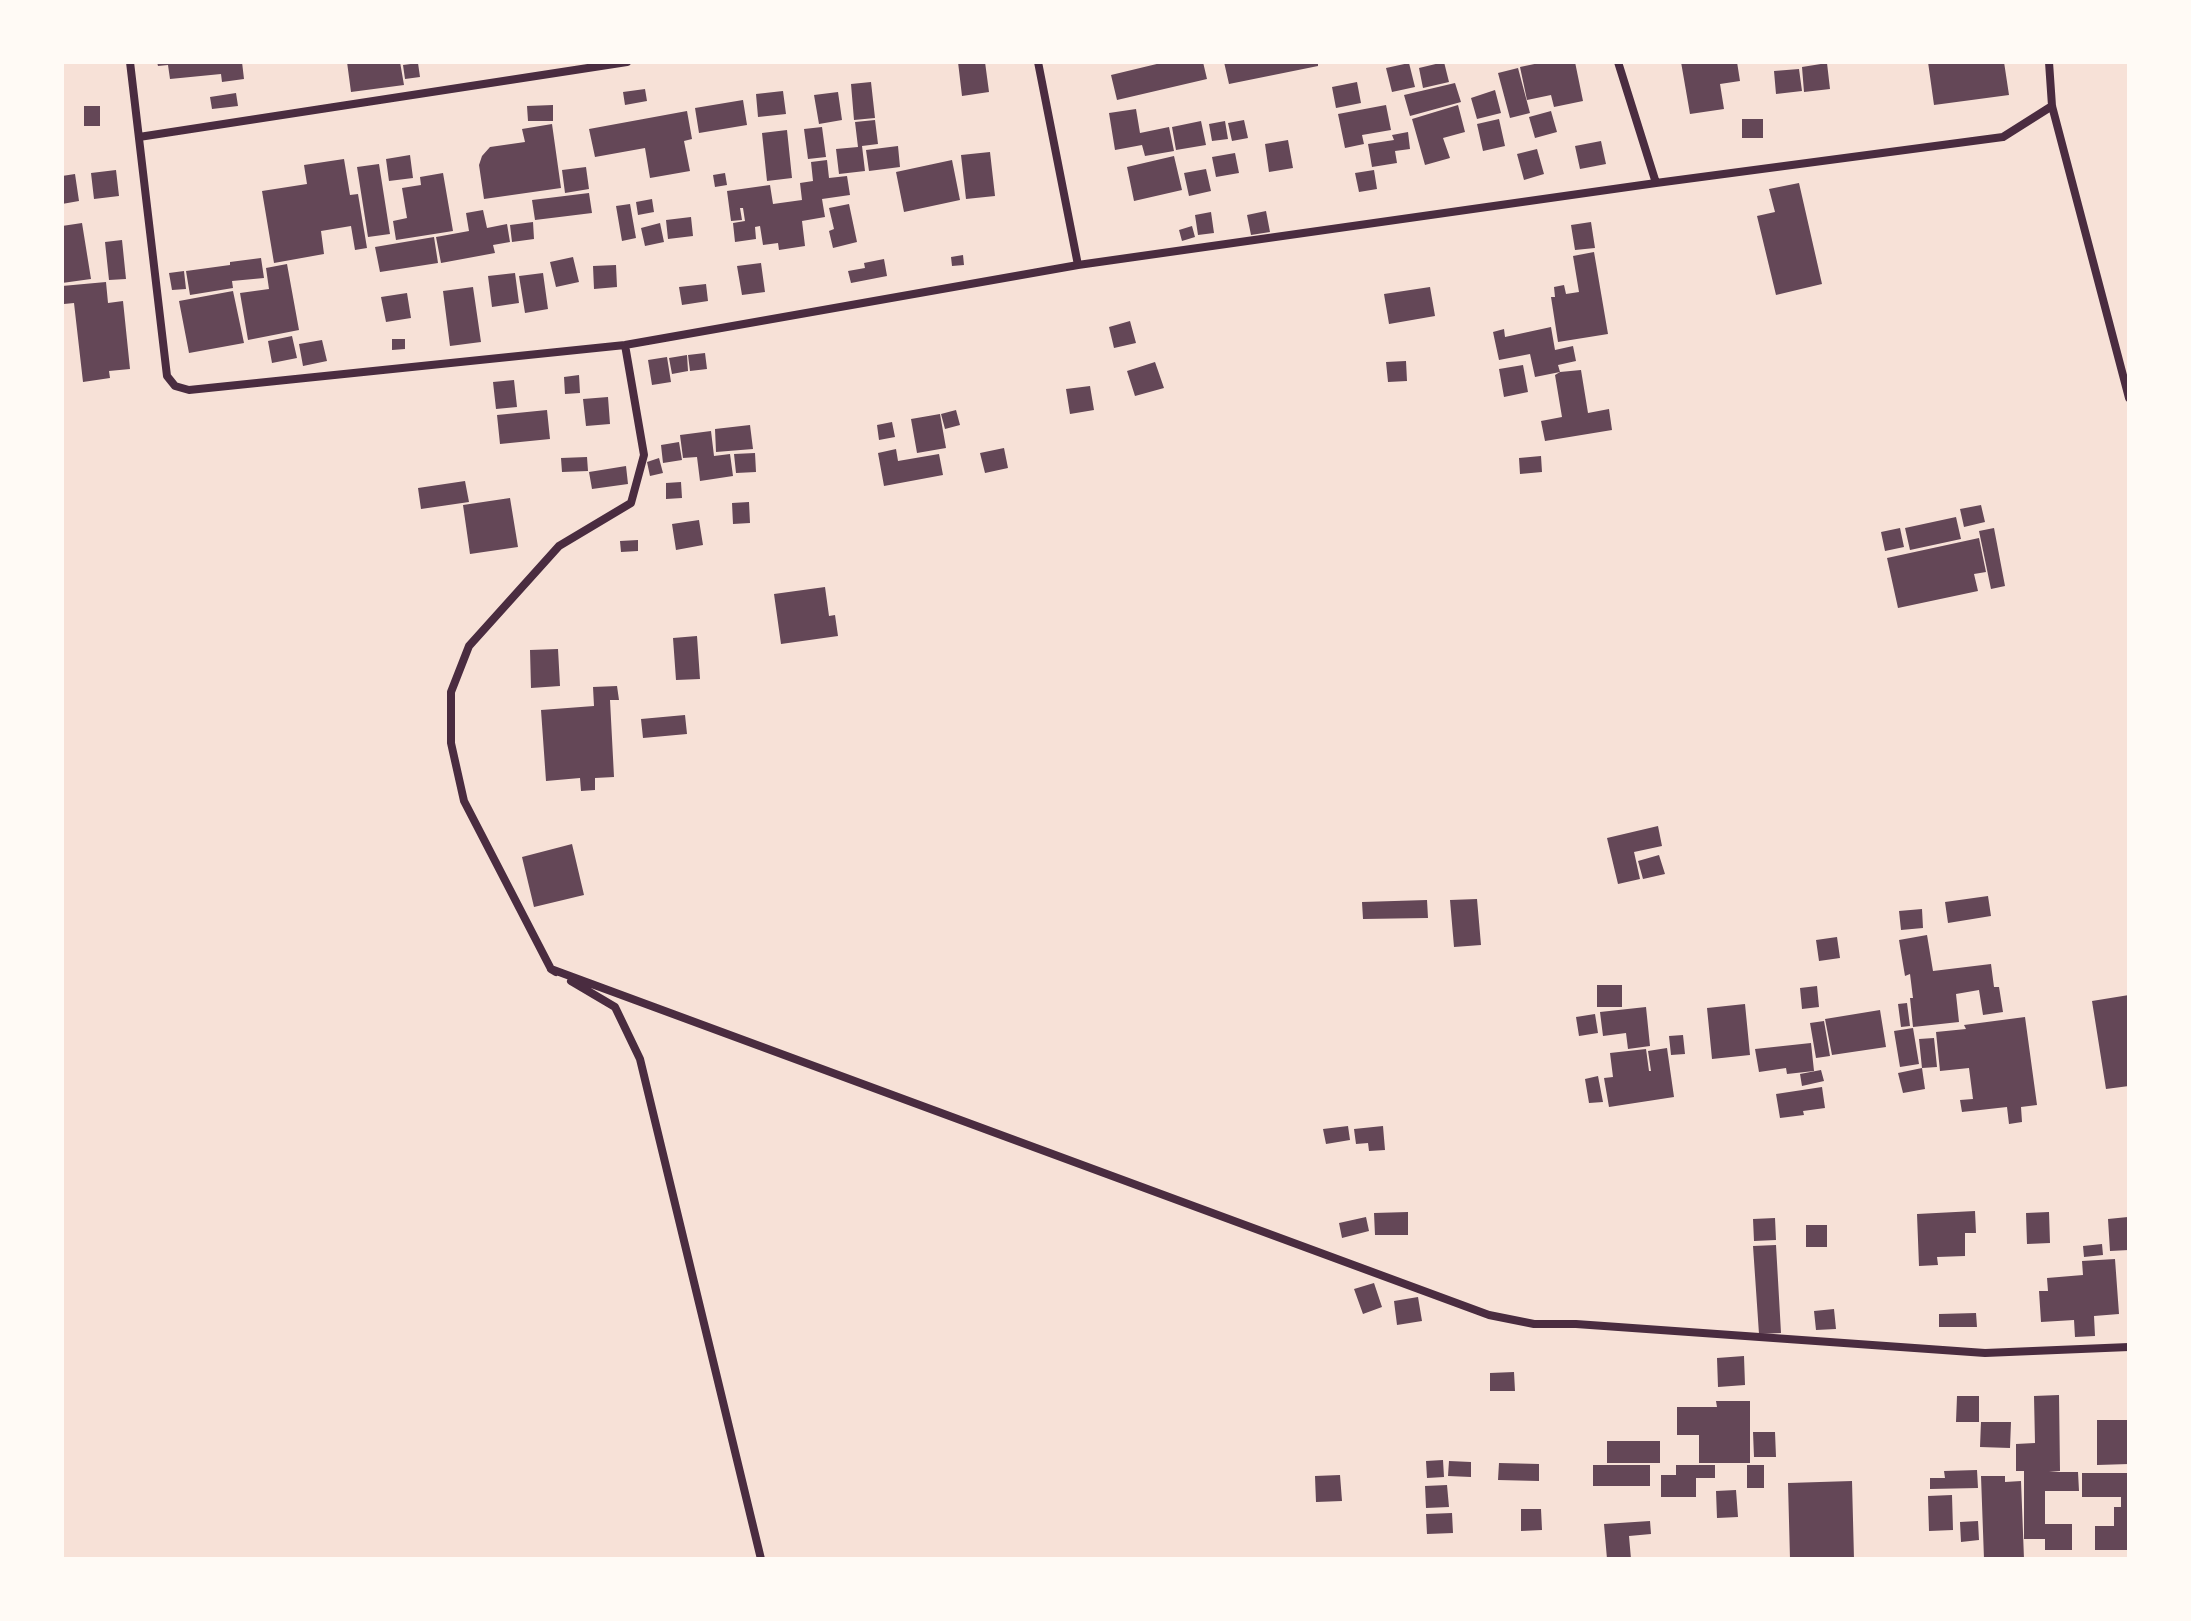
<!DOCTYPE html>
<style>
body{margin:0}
#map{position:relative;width:2191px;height:1621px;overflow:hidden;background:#f7e1d7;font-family:"DM Sans",sans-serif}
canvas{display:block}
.frame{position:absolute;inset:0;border:64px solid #fffaf5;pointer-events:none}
</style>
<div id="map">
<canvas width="2191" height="1621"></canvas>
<div class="frame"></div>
</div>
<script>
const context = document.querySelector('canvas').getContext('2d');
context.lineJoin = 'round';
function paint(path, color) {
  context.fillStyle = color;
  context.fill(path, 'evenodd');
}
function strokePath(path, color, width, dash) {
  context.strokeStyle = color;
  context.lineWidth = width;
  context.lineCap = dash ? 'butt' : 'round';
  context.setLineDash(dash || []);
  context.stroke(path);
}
const building = new Path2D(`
 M157 62H242L244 79 222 82 221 74 170 79 168 65 158 66Z
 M347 62H400L404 85 351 92Z
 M958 62H985L989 92 962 96Z
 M1165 62H1203L1207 79 1117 100 1111 75Z
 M1224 62H1318V66L1229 84Z
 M1444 62 1449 82 1423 88 1419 68Z
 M1544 62H1575L1583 101 1554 107 1551 95 1527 100 1520 67Z
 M1681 62H1737L1740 81 1720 84 1724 109 1690 114Z
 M1928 62H2004L2009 95 1934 105Z
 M418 63 420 77 405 79 403 65Z
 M1409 63 1415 87 1392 92 1386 68Z
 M1827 63 1830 89 1804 92 1802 67Z
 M1518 68 1530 113 1510 118 1498 73Z
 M1799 69 1802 91 1776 94 1774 71Z
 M871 82 875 118 854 120 851 84Z
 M1357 82 1361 103 1336 108 1332 87Z
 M1455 83 1461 102 1410 116 1404 95Z
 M645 89 647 101 625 105 623 92Z
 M1495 90 1501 113 1477 119 1471 98Z
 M783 91 786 114 758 117 756 94Z
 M838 92 842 120 819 124 814 95Z
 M236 93 238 106 212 109 210 97Z
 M743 100 747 125 699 133 695 108Z
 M553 105V121H528L527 106Z
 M1386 105 1391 130 1362 135 1364 144 1345 148 1338 114Z
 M1458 105 1465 132 1443 138 1450 158 1425 165 1412 119Z
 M84 106H100V126H84Z
 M1136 109 1140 133 1169 127 1174 151 1145 156 1142 145 1115 150 1109 113Z
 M687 111 692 139 684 141 690 171 650 178 645 148 595 157 589 129Z
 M1551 111 1557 132 1535 138 1529 117Z
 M1499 119 1505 146 1483 151 1477 124Z
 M1742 119H1763V138H1742Z
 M875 120 878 144 862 146 865 171 839 174 836 149 858 147 855 122Z
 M1244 120 1248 138 1232 141 1228 123Z
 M1201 121 1206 145 1176 150 1172 127Z
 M1225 121 1228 139 1212 141 1209 124Z
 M552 124 561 188 484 199 479 165 482 156 490 147 525 142 522 129Z
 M822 127 826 157 808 159 804 129Z
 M787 130 792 178 767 181 762 133Z
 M1408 132 1410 149 1395 151 1397 163 1372 167 1368 144 1394 140 1392 135Z
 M1288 140 1293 168 1269 172 1265 144Z
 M1601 141 1606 164 1580 169 1575 146Z
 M898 146 900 167 869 171 866 150Z
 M1537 149 1544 174 1524 180 1517 154Z
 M990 152 995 196 966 199 961 155Z
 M1235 153 1239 173 1216 177 1212 157Z
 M410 155 413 178 389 181 386 159Z
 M1174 156 1182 190 1134 201 1127 167Z
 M344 159 350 195 358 194 367 248 355 250 351 226 321 231 324 254 274 263 262 191 307 184 304 165Z
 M827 160 829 178 847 176 850 195 822 199 825 217 802 221 805 246 779 250 778 243 763 245 760 226 755 227 756 239 735 242 733 223 745 221 743 208H740L742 220 731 221 727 191 770 185 773 204 802 200 800 183 813 181 811 162Z
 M952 160 960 200 904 212 896 172Z
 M379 164 390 234 368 237 357 167Z
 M586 167 589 189 565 193 562 170Z
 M1206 169 1211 191 1189 196 1184 173Z
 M116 170 119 196 94 199 91 173Z
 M1374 170 1377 189 1359 192 1355 173Z
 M443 173 453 231 396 240 393 221 407 218 402 188 421 185 420 177Z
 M725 173 727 185 715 187 713 175Z
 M75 174 79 201 62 204V176Z
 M1799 183 1822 284 1776 295 1757 216 1775 212 1769 189Z
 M589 193 592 213 535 220 532 200Z
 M652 199 654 212 638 215 636 202Z
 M630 204 636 238 622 241 616 206Z
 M849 204 857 242 833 248 829 231 834 229 829 208Z
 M483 210 487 228 507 224 510 242 493 245 495 253 441 263 436 237 469 231 466 213Z
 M1266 211 1270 232 1251 235 1247 215Z
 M1211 212 1214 233 1198 235 1195 215Z
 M691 217 693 236 668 239 666 220Z
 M533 222 534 239 512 242 510 225Z
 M1591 222 1595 248 1575 250 1571 225Z
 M82 223 91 279 62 283V263H64L62 226Z
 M660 223 664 242 645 246 641 228Z
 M1192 226 1195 237 1182 241 1179 230Z
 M434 237 438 263 380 272 375 247Z
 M122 240 126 279 109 280 105 242Z
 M1594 252 1608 334 1558 342 1551 297H1555L1554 287 1564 285 1566 294 1579 292 1573 256Z
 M963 255 964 265 952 266 951 257Z
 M573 257 579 282 556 287 550 262Z
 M261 258 264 278 232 281 233 288 190 295 186 271 230 265V262Z
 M884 259 887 276 851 283 848 271 865 268 864 263Z
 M761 263 765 292 742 295 737 266Z
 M287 264 299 330 248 340 240 293 269 289 266 268Z
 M616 265 617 287 594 289 593 266Z
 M184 271 186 289 172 290 169 273Z
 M515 273 519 303 492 307 488 276Z
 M543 273 548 309 525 313 519 276Z
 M106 282 108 303 123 301 130 369 109 371 110 378 83 382 74 303 64 304 62 286Z
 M706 284 708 301 682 305 679 287Z
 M473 287 481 342 450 346 443 291Z
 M1430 287 1435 316 1389 324 1384 294Z
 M233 291 244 343 189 353 179 301Z
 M407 293 411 318 386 322 381 297Z
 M1130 321 1136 343 1114 348 1109 327Z
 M1551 327 1555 350 1573 346 1576 361 1558 365 1560 372 1581 370 1588 413 1609 409 1612 430 1545 441 1541 421 1562 417 1555 375 1560 372 1535 377 1530 354 1499 360 1493 332 1504 329 1505 337Z
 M292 336 297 358 272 363 268 341Z
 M392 339H405V349L392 350Z
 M322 340 327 361 303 366 299 344Z
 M705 353 707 369 690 371 688 355Z
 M687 355 688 371 672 374 669 358Z
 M667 357 671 382 652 385 648 360Z
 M1406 361 1407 381 1388 382 1386 362Z
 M1155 362 1164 388 1135 396 1127 371Z
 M1523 365 1528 392 1504 397 1499 369Z
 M579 375 580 393 565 394 564 377Z
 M514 380 517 407 496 409 493 382Z
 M1090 386 1094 410 1070 414 1066 389Z
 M608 397 610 424 586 426 583 399Z
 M547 410 550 439 500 444 497 415Z
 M956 410 960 425 945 429 941 414Z
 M940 414 946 448 917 453 911 419Z
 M892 422 895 437 879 440 877 425Z
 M750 425 753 449 716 452 715 429Z
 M711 431 714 456 730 454 733 476 700 481 697 457 683 458 680 435Z
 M679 442 682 460 663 463 661 445Z
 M1004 448 1008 468 985 473 980 453Z
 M896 449 898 461 939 454 943 475 884 486 878 453Z
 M755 453 756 472 736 473 734 454Z
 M1541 456 1542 472 1520 474 1519 458Z
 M587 457 588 471 562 472 561 458Z
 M659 458 663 473 650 476 647 462Z
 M626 466 628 484 592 489 589 472Z
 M465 481 469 502 421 509 418 488Z
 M681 482 682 498 666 499V483Z
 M510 498 518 547 470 554 463 505Z
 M749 502 750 523 733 524 732 503Z
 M1981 505 1985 522 1964 527 1960 509Z
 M1956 517 1961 539 1910 550 1905 528Z
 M699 520 703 545 676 550 672 524Z
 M1900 528 1904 547 1885 551 1881 532Z
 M1994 528 2005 586 1991 589 1979 531Z
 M1979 538 1986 572 1974 574 1978 591 1898 608 1887 558Z
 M638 540V551L621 552 620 541Z
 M825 587 829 616 835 615 838 636 781 644 774 594Z
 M697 636 700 679 676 680 673 638Z
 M558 649 560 686 531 688 530 650Z
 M617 686 619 700H610L614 777 595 778V790L581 791 580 778 546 781 541 710 594 706 593 687Z
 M685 715 687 734 643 738 641 719Z
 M1658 826 1662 846 1634 852 1640 879 1618 884 1607 838Z
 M572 844 584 895 534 907 522 857Z
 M1659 855 1665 874 1643 879 1638 861Z
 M1988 896 1991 916 1948 923 1945 902Z
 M1477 899 1481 945 1454 947 1450 900Z
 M1427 900 1428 918 1363 919 1362 902Z
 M1922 909 1923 928 1901 930 1899 911Z
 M1927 935 1933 971 1991 964 1994 987H1999L2003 1012 1983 1015 1979 990 1956 994 1959 1022 1913 1027 1910 998H1913L1910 974 1905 976 1899 940Z
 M1837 937 1840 958 1819 961 1816 940Z
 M1597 985H1622V1007H1597Z
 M1817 986 1819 1007 1802 1009 1800 988Z
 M2129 995V1086L2106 1089 2092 1001Z
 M1907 1003 1910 1026 1901 1027 1898 1004Z
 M1745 1004 1750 1055 1712 1059 1707 1008Z
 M1646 1007 1650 1046 1628 1049 1626 1033 1603 1036 1600 1012Z
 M1880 1010 1886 1047 1832 1055 1825 1019Z
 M1595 1014 1598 1033 1579 1036 1576 1017Z
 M2025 1017 2037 1105 2021 1107 2022 1122 2009 1124 2007 1107 1962 1112 1960 1100 1973 1099 1969 1068 1940 1071 1936 1032 1966 1029 1964 1025Z
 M1824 1021 1830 1056 1816 1058 1810 1023Z
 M1913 1028 1919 1064 1900 1067 1894 1031Z
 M1683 1035 1685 1054 1671 1055 1669 1036Z
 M1934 1038 1937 1067 1922 1068 1925 1089 1903 1093 1898 1073 1922 1068 1919 1039Z
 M1811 1043 1814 1071 1787 1074 1786 1068 1759 1072 1755 1049Z
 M1667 1048 1674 1097 1609 1107 1604 1078 1613 1077 1610 1053 1646 1049 1649 1071H1651L1648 1051Z
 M1821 1070 1824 1081 1802 1086 1800 1074Z
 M1598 1076 1603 1102 1589 1103 1585 1079Z
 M1822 1087 1825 1108 1803 1111 1804 1115 1780 1118 1776 1094Z
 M1348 1126 1350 1140 1326 1144 1323 1129Z
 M1383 1126 1385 1150 1369 1151 1368 1143 1356 1144 1354 1129Z
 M1975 1211 1976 1233H1965V1256L1937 1257 1938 1265 1919 1266 1917 1214Z
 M1408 1212V1235H1375L1374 1213Z
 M2049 1212 2050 1243 2027 1244 2026 1213Z
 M1366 1217 1369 1231 1342 1238 1339 1223Z
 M2128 1217 2129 1250 2110 1251 2108 1219Z
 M1775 1218 1776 1240 1754 1241 1753 1219Z
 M1806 1225H1827V1247H1806Z
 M2102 1244 2103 1255 2084 1257 2083 1246Z
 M1776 1245 1781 1333 1759 1334 1753 1246Z
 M2115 1259 2119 1314 2094 1316 2095 1336 2075 1337 2074 1320 2041 1322 2039 1291H2048L2047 1278 2083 1275 2082 1261Z
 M1374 1283 1382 1307 1363 1314 1354 1289Z
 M1418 1297 1422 1321 1397 1325 1394 1301Z
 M1834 1309 1836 1329 1816 1330 1814 1311Z
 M1976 1313 1977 1327H1939V1314Z
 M1744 1356 1745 1385 1718 1387 1717 1358Z
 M1514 1372 1515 1391H1490V1373Z
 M2059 1395 2060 1471 2049 1472H2078L2079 1491H2045V1524H2072V1550H2045V1539H2024V1471H2016V1444L2035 1443 2034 1396Z
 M1957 1396H1979V1422H1956Z
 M1716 1401H1750V1463H1699V1435H1677V1407H1717Z
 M2097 1420H2129V1464L2097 1465Z
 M1981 1422H2011L2010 1448 1980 1447Z
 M1753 1432H1775L1776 1457H1754Z
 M1607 1441H1660V1463H1607Z
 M1443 1460 1444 1477 1427 1478 1426 1461Z
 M1449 1461 1471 1462V1477L1448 1476Z
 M1499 1463 1539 1464V1481L1498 1480Z
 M1593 1465H1650V1486H1593Z
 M1676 1465H1715V1478H1696V1497H1661V1475H1676Z
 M1747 1465H1764V1488H1747Z
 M1977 1470 1978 1488 1930 1489V1478H1945L1944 1471Z
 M2082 1473H2129V1550H2095V1526H2114V1507H2121V1497H2082Z
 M1340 1475 1342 1501 1316 1502 1315 1476Z
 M1981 1476H2005V1482L2021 1481 2024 1559H1984Z
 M1852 1481 1854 1559H1790L1788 1483Z
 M1447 1485 1449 1507 1426 1508 1425 1486Z
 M1736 1490 1738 1517 1717 1518 1716 1491Z
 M1952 1495 1953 1530 1929 1531 1928 1496Z
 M1521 1509H1541L1542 1530 1521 1531Z
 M1452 1513 1453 1533 1427 1534 1426 1514Z
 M1650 1521 1651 1534 1629 1536 1631 1559H1607L1604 1524Z
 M1978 1521 1979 1540 1961 1542 1960 1522Z`);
const minor = new Path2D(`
 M130 62 167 376 175 386 189 390 625 345 1078 265 1656 183 2003 137 2052 106
 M1038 62 1078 265
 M1618 62 1656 183
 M2049 62 2052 106 2129 398
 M139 137 627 62
 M551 969 1489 1315 1534 1324H1576L1985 1353 2129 1347
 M556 972 551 969 464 801 451 743V692L469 646 559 546 631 503 644 455 625 345
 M571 981 615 1007 640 1059 761 1559`);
paint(building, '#644757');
strokePath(minor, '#4a2c40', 8);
</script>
